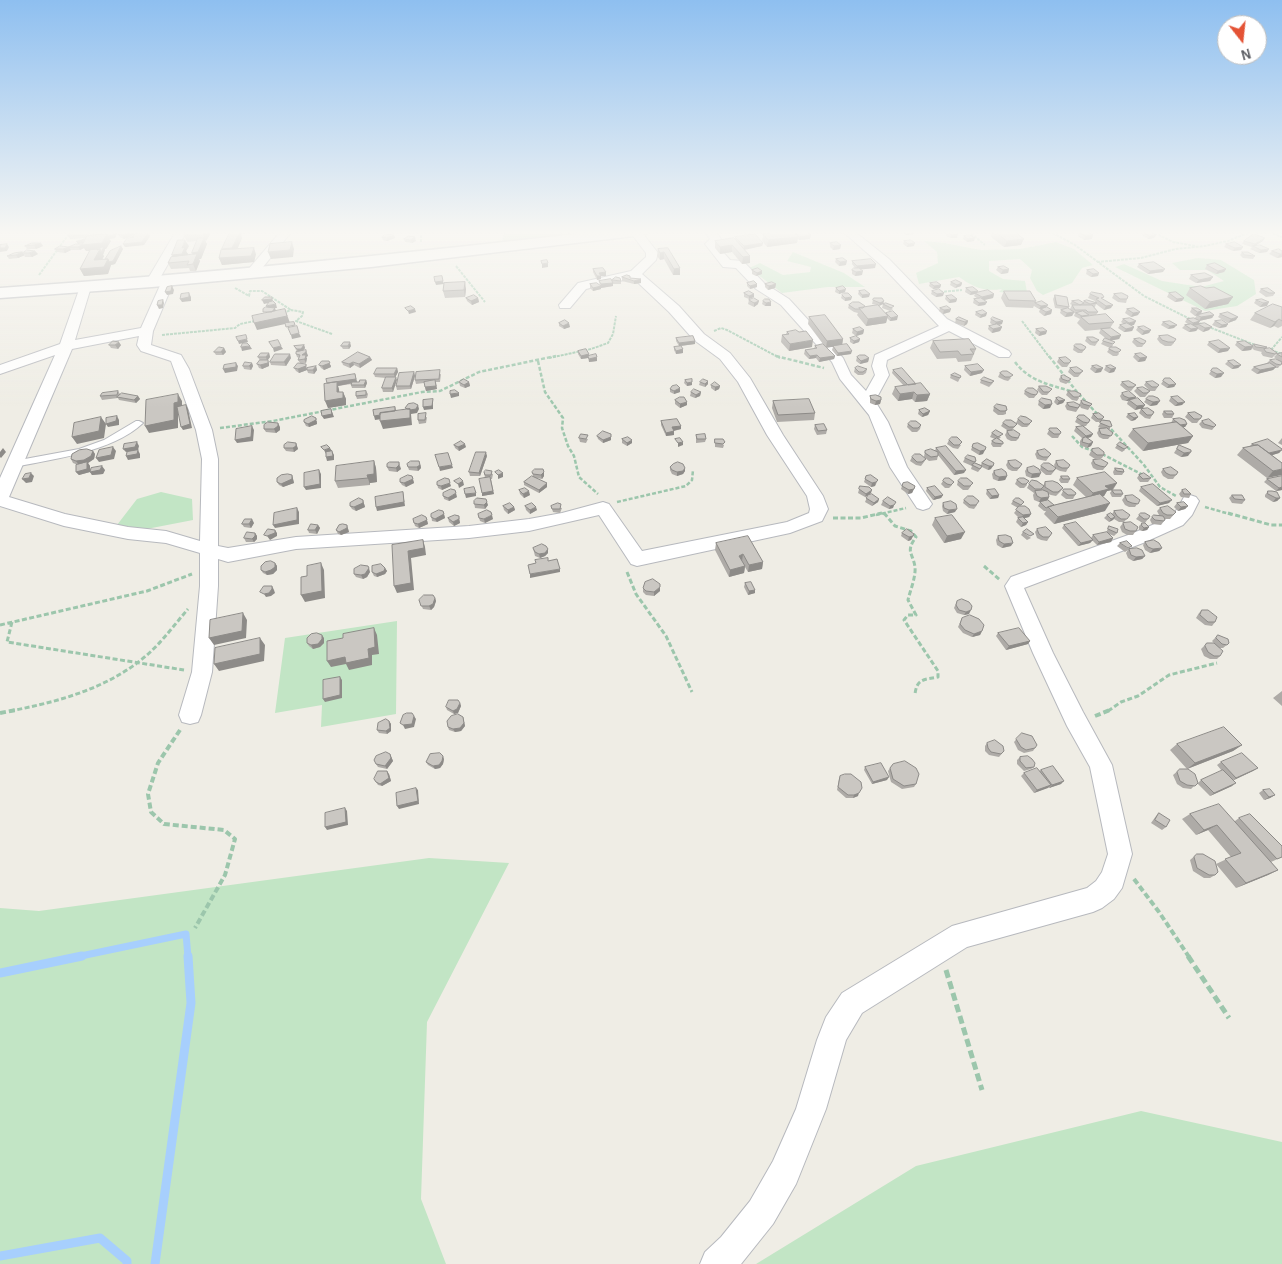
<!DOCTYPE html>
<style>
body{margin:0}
#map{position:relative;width:1282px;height:1264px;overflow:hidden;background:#efede5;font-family:"Alegreya Sans",sans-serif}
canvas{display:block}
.north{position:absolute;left:1217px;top:15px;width:50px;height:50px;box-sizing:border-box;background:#fff;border:1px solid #bebfc1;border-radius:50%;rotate:164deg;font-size:14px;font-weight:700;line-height:20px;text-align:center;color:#5d5f65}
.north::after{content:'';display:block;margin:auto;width:18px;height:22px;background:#e45335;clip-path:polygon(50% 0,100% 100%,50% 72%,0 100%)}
</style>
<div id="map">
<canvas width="1282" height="1264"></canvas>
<div class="north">N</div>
</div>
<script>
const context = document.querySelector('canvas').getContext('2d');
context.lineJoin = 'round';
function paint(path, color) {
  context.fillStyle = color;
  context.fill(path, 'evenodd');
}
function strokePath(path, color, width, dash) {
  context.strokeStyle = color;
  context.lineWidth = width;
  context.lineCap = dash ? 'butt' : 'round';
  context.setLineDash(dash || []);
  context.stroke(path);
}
const green = new Path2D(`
 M505 231H556L561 234 542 241 501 246Z
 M924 241 945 243 981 250 1020 249 1056 242 1074 249 1093 265 1082 268 1072 283 1043 295 1037 291 1030 278 1032 270 1020 259 989 261V271L1003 279 1025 281 1027 292 1017 294 999 292 1002 289C984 292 973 287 959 277L919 284 916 273 938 263 937 252Z
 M793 252 844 273 865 287H828L782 293 749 268 760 263 783 275 810 272 811 267 787 261Z
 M1198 258 1221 260 1254 280 1256 294 1237 306 1205 311 1115 267 1124 264 1162 281 1201 287 1224 281 1207 270H1180L1172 263Z
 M161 492 192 499 193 520 131 532 117 525 137 499Z
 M397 621 396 714 321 727 322 705 275 713 285 638Z
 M429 858 509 863 427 1022 421 1199 446 1264H0V908L39 911Z
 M1141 1111 1282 1142V1264H756L916 1166Z`);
const streamFar1 = new Path2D(`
 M76 957 186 934 188 957`);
const stream = new Path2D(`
 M0 973 82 956
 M0 1256 100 1238 127 1261V1264
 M155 1264 191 1003 188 956`);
const pathFar4 = new Path2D(`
 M421 231V243
 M968 231 985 245
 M1049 231 1075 245 1144 296 1190 319
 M1151 231 1173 242 1195 246
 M1265 231 1282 237
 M1097 262 1141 258 1176 249 1204 246 1228 241 1253 231
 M456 266 485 302
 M39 275 71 231
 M235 288 249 296 250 291H262L291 310
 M940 292 962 290
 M283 313 291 310 303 312 302 316 296 321 332 334
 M1022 321 1050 358
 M1196 322 1255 345
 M714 331 721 328 727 330 780 358
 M162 335 235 328 240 324 255 321
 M1271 350 1282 354
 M1271 350 1282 337
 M549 358 591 349 608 343 613 334 616 316`);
const pathFar3 = new Path2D(`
 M776 356 824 368
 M1049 356 1077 392 1144 465 1160 487 1176 496
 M538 361 545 392 563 418 562 428 568 446 574 456 579 477 598 494
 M1015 362C1030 382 1051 385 1074 392
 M220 428 273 421 422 392 440 391 479 372 556 356
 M1072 436 1082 447 1094 451
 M1102 454 1143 475
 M617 502 686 486 692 480 693 470
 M1205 507 1233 515
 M884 513 885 515
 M876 515 906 508`);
const pathFar2 = new Path2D(`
 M884 513 895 526 911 531 916 537C905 552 913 553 915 567 916 577 910 591 908 600L916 615H908L904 620 938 671V677C924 680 917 678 915 694
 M1228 513 1271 525H1282
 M833 518H861L882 513
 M984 566 1000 580
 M627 572 636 594 666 636 692 692
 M12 622 7 642 184 670
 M0 625 147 591 192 574
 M10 711C58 702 109 688 147 655 162 642 175 624 188 609
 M1108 711 1121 702 1138 696 1169 675 1217 663`);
const pathFar1 = new Path2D(`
 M0 713 16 710
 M1095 716 1110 710
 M180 730 158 763 148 794 151 812 164 824 224 830 235 839 225 875 195 928
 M1134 879 1159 912 1189 957`);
const path = new Path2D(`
 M1188 956 1229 1018
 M946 970 982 1090`);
const service = new Path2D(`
 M136 421H139L143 423C112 452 54 459 14 467L10 464 14 461 79 449 104 440Z`);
const minor = new Path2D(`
 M176 231H187L156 285H148L146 282Z
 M281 231H292L255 277H247L245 274 247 271Z
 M641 231 658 253 656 260 642 274 679 306 704 334 730 353 750 378 783 435 823 496 828 509 822 521 790 533 637 566 631 564 599 515 529 531 469 538 296 549 228 562 218 559V586L212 672 201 715 198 722 190 724 182 722 179 715 192 672 200 586V553L166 543 128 539 64 526 0 506V478L55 355 0 374V365L60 344 81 284H89L91 287 75 340 141 328 162 281 168 277 174 281 153 331 151 345 181 355 189 369 212 430 218 459V546L228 548 296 537 469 526 529 519 562 513 603 502 609 504 642 551 787 522 809 513 810 509 807 496 767 435 738 382 720 359 694 340 669 312 633 278 586 289 570 308H560L559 305 578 283 631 271 646 257V253L630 232ZM139 336 137 345 141 351 171 361 196 430 202 459 200 541 166 531 128 527 65 514 9 497 72 349Z
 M704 231H715L722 240 717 245 730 260 743 261 764 283 789 299 843 358 851 375 866 391 875 375 872 366 875 355 939 326 881 265 842 231H854L889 259 947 319 1009 351 1011 354 1009 357H999L949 331 887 360 886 366 889 375 875 401 888 422 907 467 932 504 929 508 923 510 917 508 890 467 869 415 840 379 832 362 781 305 756 289 736 268 723 267 705 244 710 239Z
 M1190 495 1196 497 1199 501 1192 515 1183 525 1143 543 1024 588 1053 653 1083 712 1112 765 1132 854 1122 888 1114 899 1102 908 1093 912 967 947 862 1013 846 1040 826 1109 796 1184 773 1224 741 1264H700L705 1252 721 1237 750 1201 773 1161 796 1109 817 1040 826 1017 842 993 952 926 1087 888 1096 881 1102 872 1108 854 1090 767 1067 726 1033 653 1005 586 1011 577 1131 534 1171 517 1178 508 1184 497Z`);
const tertiary = new Path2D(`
 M602 231H650L643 235 371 267 152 287 0 298V288C201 274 401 254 602 231Z`);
const wall = new Path2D(`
 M96 231H116L117 232 115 238 109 239 111 241 106 249H105V250L103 255 104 256 102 260 105 259 121 246 123 249 115 264 111 265 108 274 84 276 80 269 90 251H86L84 248 80 250H71L69 247 82 244 83 243 78 244 76 241 86 238 70 239 68 236 88 232 89 236 93 235Z
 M117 231H129L128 232 134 235 133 232 134 231H149L148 233 150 236 144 245 125 247 123 244 133 238V236L124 239 120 237 118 234 120 233H118Z
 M186 231H212L205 241 207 244 201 259H199L200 261 196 271H190L189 268 171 269 168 263 189 246 186 251 188 254 187 255H193L197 241 187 242 184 235Z
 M239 231H248V233L241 234 242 238 237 249 256 254 254 262 222 265 219 258 223 250 222 249Z
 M395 231H406L405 233H396Z
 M902 231H913V234L906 235 902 232Z
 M993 231H1014L1021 245 1004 247 991 237Z
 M947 232 957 238H951L946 236Z
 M1143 232 1156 235 1154 238 1148 239 1142 235Z
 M1079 233 1093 235 1092 239 1084 240 1078 236Z
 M763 234H795L810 239 799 240 798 239 797 243 767 247 762 241Z
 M394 235 395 238 387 241 383 240 382 237Z
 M964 236 974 241 967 242 963 239Z
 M735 237 763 243 762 246 744 249 750 256V263L742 264 732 252 720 254 715 248V241L735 240Z
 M404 239 416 241 412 243 405 242Z
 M904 241 914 246 907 247 903 244Z
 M1244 241H1263L1256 245 1267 252 1259 253 1250 249 1252 247 1242 244Z
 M41 243 43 246 36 249H27L25 246Z
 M830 243 841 245 840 249 833 250 830 247Z
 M1226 244 1243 247 1241 250 1233 251 1224 247Z
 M69 247 71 250 65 253 57 252 55 249Z
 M668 248 680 275H673L664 259 660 260 657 256 658 249Z
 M35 251 38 254 32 257H25L23 253Z
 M1272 251H1282V257L1277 258 1269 254Z
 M22 252 25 255 18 258 9 259 7 256Z
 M1242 252 1255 256 1253 259 1243 258 1240 255Z
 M836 259 846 265 839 266 835 262Z
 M852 261 875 268 860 269 862 275 855 276 852 274V270L855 268 852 264Z
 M1139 264 1163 272 1148 274 1137 267Z
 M1207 265 1226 269 1224 272 1216 274 1205 269Z
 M998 267 1009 269 1008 273 1001 274 996 270Z
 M593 269 606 272V276H601V279L597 280 593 272Z
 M752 270 762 274 756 276 752 274Z
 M1087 270 1098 276 1091 277 1086 274Z
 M1191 275 1213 277 1210 281 1196 283 1189 279Z
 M622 277 630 278 641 283 634 284 622 281Z
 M612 280 621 281V284H613V286L601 288V287V289L593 291 590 288V284L600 286 599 281 612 282Z
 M951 282 962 283 961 286 955 288 950 285Z
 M747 283 757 287 750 289 747 286Z
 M930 283 941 285 940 288 933 289 929 286Z
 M765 284H776L775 288 768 290 765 287Z
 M836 288 845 292 839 294 835 292Z
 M966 288 978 291 977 292 994 294 993 298 984 300 987 302 985 305 978 306 973 303 974 299H978L974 296 975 294 970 295 965 292Z
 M1190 288H1206L1233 297 1228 304 1205 309 1186 295Z
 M466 289 465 297 445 298 443 291Z
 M1261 289 1275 293 1273 296 1266 297 1259 292Z
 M859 291 869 297 862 298 858 294Z
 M932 291 943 296 936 297 931 294Z
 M1004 291 1036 301 1033 308 1006 307 1001 298Z
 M744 293 754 294V297L749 299 744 297Z
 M1169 293 1184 298 1182 301 1175 302 1167 297Z
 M1090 294 1103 299 1111 308 1104 310 1096 304 1095 307H1094L1098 312 1096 315H1089L1088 316 1114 322 1110 328 1121 335 1119 339 1110 340 1113 345 1112 347H1116L1119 354 1117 356H1113L1107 352 1110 348 1101 344 1103 341 1108 340 1099 333 1101 329H1105L1085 331 1077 323 1080 319 1074 316 1075 313H1074L1072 316 1065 317 1060 313 1061 310 1063 309 1055 308 1053 299 1055 295 1069 307 1068 309 1071 311 1070 309 1072 305 1070 304 1072 301 1083 303 1084 301 1095 302V301L1088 298Z
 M1114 294 1127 299 1126 303 1118 302 1112 298Z
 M842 295 851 300 845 301 841 298Z
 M946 296 957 299 956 302 949 303 945 299Z
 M466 298H478L479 302 472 305 467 301Z
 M749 300 758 304 754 307 748 304Z
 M873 300 884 301 883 304 879 306H878L885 313 897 320 890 321 887 318 886 323 866 326 857 315 858 313 854 312 848 308 849 305 865 306 864 307 878 305 872 304Z
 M1256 300 1267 306 1260 307 1254 303Z
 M763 301 771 306H765L762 304Z
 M886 303 893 309 890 311 882 308 883 304Z
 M1035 303 1052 310 1051 314 1044 316 1039 312 1040 309H1039L1034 306Z
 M1282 307V326L1278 328 1274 326 1270 328 1250 320 1255 313Z
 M940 308 950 312 943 314 939 311Z
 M1192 308 1202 311 1201 314 1214 315 1212 318 1199 321V324L1209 330 1203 332 1198 329 1196 331 1189 332 1182 328 1185 325 1188 324 1185 322 1187 319 1195 318 1197 315 1195 316 1190 312Z
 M1127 309 1138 315 1131 317 1125 313Z
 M976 312 986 316 980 318 975 315Z
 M1220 314 1236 320 1228 323 1218 317Z
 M809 317 843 339 842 345 851 354 837 356 832 350 833 347H826L835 356 834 359 819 362 816 358 809 359 804 354 805 350 814 349 815 346 823 344 808 324Z
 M959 317 968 321 967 324 964 326 955 323 956 319Z
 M991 319 1002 324 999 325 1002 327 1000 331 992 333 988 329 989 326 993 325 990 323Z
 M1123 319 1134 325H1131L1134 327 1132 331 1124 332 1118 328 1120 325 1124 324 1121 322Z
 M1215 321 1228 324 1226 327 1219 328 1212 325Z
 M1163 322 1174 328 1168 329 1161 325Z
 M559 323 570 327 564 329 559 326Z
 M1138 327 1151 330 1149 333 1142 335 1136 330Z
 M853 329 864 330 863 334 856 336 852 333Z
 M1036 329 1046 334 1039 336 1035 333Z
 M787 332 812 347 789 351 781 342 782 335 786 334Z
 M1159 336 1174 342V343L1171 346H1165L1160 343 1157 339Z
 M1087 337 1099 340 1095 346 1090 345 1085 341Z
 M676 338 695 341V344L681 346 683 349V353L676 354 674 350V347L679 346 676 341Z
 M850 338 860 339 859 342 853 344 850 342Z
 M1134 339 1146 341 1142 347H1137L1132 342Z
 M933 341 976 349 971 361 958 362 956 358 937 359 930 348Z
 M1209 342 1228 351 1218 353 1207 345Z
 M1237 342 1252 345 1254 344 1267 347 1266 349 1277 353 1272 358 1263 356 1261 353 1262 352 1254 350 1252 348 1251 350 1242 351 1235 345Z
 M109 345H121L118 349 111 348Z
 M304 345 305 348 303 351 307 354 308 356 306 357 307 358 306 363H300L298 360 299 358 297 357 296 354 297 352 294 346Z
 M341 346H351L349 349H343Z
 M1074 346 1086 347 1082 353H1078L1073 350Z
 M224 348 226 352 223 355H216L214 352Z
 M578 351 589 355 597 361 589 362 588 358 581 359 578 354Z
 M269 353 270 357 268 360 269 364V366L262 369 259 368 257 364 260 361 258 357Z
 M1282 353V363L1278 368H1275L1273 370 1257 374 1251 370 1254 367 1268 363H1267L1270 360H1278L1274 357 1277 354Z
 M1135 354 1147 357 1145 361 1138 362 1133 357Z
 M370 357 372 360 360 368 354 365 350 368 343 365 342 362Z
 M857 357 869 358 868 362 860 364 856 361Z
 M291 358 286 366 271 365 270 362Z
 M1059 358 1071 361 1067 367H1062L1057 362Z
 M1228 361 1241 365 1238 368 1232 369 1225 364Z
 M252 363 253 366 251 370 244 369 243 366Z
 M319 365H331V367L324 370 321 368Z
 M316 366 317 370 314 374 308 373 307 370 299 373 296 371 294 368H307Z
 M965 366 982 373 970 376 964 370Z
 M1092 366 1101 372 1095 373 1090 369Z
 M1106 366 1116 368 1114 372 1109 373 1104 370Z
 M397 368 398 372 395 377 393 392H383L382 388 386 378 375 377 374 374Z
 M855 368 867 369 866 373 863 375H858L854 372Z
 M1070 368 1083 371 1078 377H1074L1068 372Z
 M1213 368 1221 377 1215 378 1209 374Z
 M893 370 916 384 930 394 927 401 915 402 912 399 898 401 892 394 895 387 904 386 892 373Z
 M1003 371 1011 378 1008 381 1004 380 998 377 1000 373Z
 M414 372 415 376 411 389 397 390 396 386Z
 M355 374 357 382 366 380 367 383 365 388H352L351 385V384L338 386 339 392H343L346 399V405L328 408 324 384Z
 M441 374 440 382H436L437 389 426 391 424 383 416 384 415 380Z
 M951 375 961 376 958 382 950 378Z
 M1061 376 1071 379 1069 382 1066 384 1060 382 1059 379Z
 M1165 378 1176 384 1174 387 1167 388 1161 384Z
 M685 380 692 385 687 386 684 383Z
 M981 380 994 381 992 384 989 387 980 383Z
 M459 382H469L470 386 465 388 460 386Z
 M700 382 708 384 705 387 699 385Z
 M1122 382 1136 385 1131 391 1126 390 1120 385Z
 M1146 382 1159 385 1155 391H1150L1144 385Z
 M711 385 720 386 719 389 715 391 711 388Z
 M1039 386 1052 389 1047 395H1042L1037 390Z
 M680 388V392L674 394 670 392V389Z
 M1137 388 1150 391 1145 397H1140L1134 391Z
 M118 391 120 394 138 396 140 399 136 403 119 400 118 398 102 400 100 396Z
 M366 391 368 394 367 398 357 399 356 396Z
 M1025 391 1038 392 1034 398H1029L1024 394Z
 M1068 391 1079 398 1077 401 1072 400 1066 395Z
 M691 392H701L700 396 695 398 690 396Z
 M1122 393 1136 397 1134 399 1143 408 1135 410 1127 404 1128 401H1126L1122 400 1120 396Z
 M870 396 881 400 880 404 875 405 870 403Z
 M1149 396 1157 405 1150 406 1144 402Z
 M1171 397 1182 405 1175 406 1169 401Z
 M1056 398 1065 400 1063 403 1057 405 1054 402Z
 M675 400 687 405 680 408 675 404Z
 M773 401 815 413 814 420 777 422 772 408Z
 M1039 401 1050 408 1043 409 1038 405Z
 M1081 401 1092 404 1088 410 1081 408 1080 406 1076 412 1067 410 1065 406 1067 403 1079 405Z
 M1006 406V414L1003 415H998L993 411 994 407Z
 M1141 409 1154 412 1150 419 1145 418 1139 413Z
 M919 410 930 411 928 415 922 417 918 414Z
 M1164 411 1174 414 1172 418H1164L1162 414Z
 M1188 413 1202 416 1197 423H1192L1185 417Z
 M1093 414 1104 417 1102 420 1110 421V429L1109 430 1113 433 1108 439H1103L1099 437 1097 433 1099 429H1103L1098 427 1101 422H1096L1091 418Z
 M1128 414 1138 417 1135 420 1131 421 1126 417Z
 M427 417 426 423 419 424 418 420Z
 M1077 418 1090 420 1086 426H1084L1091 437 1087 438 1093 442 1091 446 1087 448 1080 445V441L1082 438 1074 431 1076 427 1082 426 1075 422Z
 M1018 419 1030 424 1027 427H1022L1016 423Z
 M1173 419 1187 424 1185 427H1183L1193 436 1188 443 1143 451 1128 436 1133 429 1171 423Z
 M317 421V424L309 427 306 426 304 422Z
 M661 421 681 426V429L674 431V435L666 436 661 425Z
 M1202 421 1216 425 1212 430 1202 428 1199 424Z
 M1003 423 1017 424 1012 430 1019 438 1016 441H1011L1007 439 1005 435 1007 431H1011L1007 430 1001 426Z
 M908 424 921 425 920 429 917 432H912L907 427Z
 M815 425 827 430 826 434 817 435 814 429Z
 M280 427V430L276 433 266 432 264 429Z
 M1050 428 1060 434 1058 438H1052L1047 434Z
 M992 433 1001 437 999 439 1003 442 1001 447H993L991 444 992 441 995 439 990 437Z
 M611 434V440L603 443 598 439 597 436Z
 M696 435 706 439 705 442 696 443Z
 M579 438 588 439 586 443 580 442Z
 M1282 438V445L1278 443Z
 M622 439 632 443 627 446 622 443Z
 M715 439 724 445 723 448 715 447Z
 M949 440 961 445 958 449 953 448 947 444Z
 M1120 442 1125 450 1122 452 1115 448 1117 445Z
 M296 443 298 449 294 452 286 451 284 448Z
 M973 444 983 454 979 455 971 450Z
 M1252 444 1282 449 1279 453 1272 455 1282 463 1267 478 1237 455 1243 448 1250 446Z
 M454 445 466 447 459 451 455 448Z
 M1179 445 1188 456 1181 457 1174 453Z
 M936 448 964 473 954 475 938 455 937 460 929 461 924 457 925 451H935Z
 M1092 449 1104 455 1102 458 1095 459 1089 455Z
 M93 451 95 454 94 459 88 463 90 466V471L105 470 103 474 92 475 90 472 79 475 76 472 78 465 73 463 71 459Z
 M1037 451 1051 454 1046 461 1041 460 1037 459 1035 454Z
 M487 456 480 476H470L469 472Z
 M912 457 926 459 924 462 921 466 916 465 910 461Z
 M965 458 976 461 975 463 981 465 982 463 987 459 991 469 988 470 982 467 978 472 971 469 972 466 963 462Z
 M1093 460 1108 463 1103 470H1097L1093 468 1091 463Z
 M374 461 376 468 377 482 370 483V485L338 488 335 481Z
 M1008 461 1022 464 1017 471H1012L1008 469 1006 465Z
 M1056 461 1068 468 1066 472 1060 471 1056 469 1051 475H1046L1040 470 1039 477 1031 478 1026 476 1025 471 1027 468 1040 470 1041 466 1055 467 1054 465Z
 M399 462 401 469 397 472 389 471 387 467Z
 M421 465V468L418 471 409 470 408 467Z
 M670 467 685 471 683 474 677 476 672 474 670 470Z
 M1115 468 1124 472 1122 475H1114L1113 472Z
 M1163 469 1178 472 1173 479H1168L1163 476 1161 472Z
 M994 471 1007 476 1005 480 998 481 993 479 992 474Z
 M484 472 493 474 492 479H491L494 494 482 496 485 478Z
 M532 472 544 476 542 479 536 478 547 487 539 493 524 485V482L533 476Z
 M292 475 294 483 283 487 279 485 277 482Z
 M1139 475 1151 478 1148 482H1140L1137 478Z
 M866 476 878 480 875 486 871 487 864 482Z
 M1061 476 1070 479 1068 483H1061L1059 480Z
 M1282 476V490L1276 491 1264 482 1267 479Z
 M1024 478 1027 485 1024 488H1020L1015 484 1017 480Z
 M1077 478 1117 483 1113 490 1123 494 1121 497H1112L1110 493 1112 490 1107 491 1104 496H1103L1105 511 1054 524 1044 514 1046 511H1044L1038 506 1040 502 1044 501 1039 502 1034 500 1033 495 1034 493 1027 488 1029 484 1043 486 1045 482 1063 488 1060 492 1056 496 1051 495 1048 494 1049 497 1048 500 1054 505 1086 497 1073 485Z
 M413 480 414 483 406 487 402 485 400 482Z
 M943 481 952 485 949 488H945L941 484Z
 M958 481 971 486 968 490H963L957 485Z
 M437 482 451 486 442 490 438 488Z
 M903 483 915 486 912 493 908 494 901 489Z
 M860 486 871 493 868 495 879 499 878 502 872 506 865 502 868 495 865 497 858 493Z
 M1141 487 1169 503 1157 506 1139 491Z
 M927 488 943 495 941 498 933 500 926 491Z
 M1064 489 1075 495 1073 499H1066L1061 495Z
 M519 490 530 495 524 498 520 494Z
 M987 490 999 495 998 498 990 499 986 494Z
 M1182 490 1191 494 1189 498 1181 497 1179 494Z
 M1268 491 1280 498 1277 501 1273 502 1265 497V495Z
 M443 493 457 497 449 501 444 499Z
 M1232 495 1245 500 1242 504 1232 503 1229 498Z
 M1125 496 1140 500 1135 507H1129L1125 505 1122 500Z
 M1016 498 1021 506 1031 514 1029 517 1024 518 1028 522 1026 525 1021 527 1016 522 1018 518H1019L1014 513 1018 508 1011 504 1013 501Z
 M964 500 977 505 974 509 969 508 963 503Z
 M474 501 488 505 485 509 475 508Z
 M883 501 894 505 893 508 889 509 881 505Z
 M943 503 955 512 947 514 943 511 942 506Z
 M1177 503 1188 506 1185 509 1178 511 1174 507Z
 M364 504 365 507 356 511 352 509 350 506Z
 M503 506 514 507 515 510 508 514 504 510Z
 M525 506 537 510 530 514 526 510Z
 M551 506 562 508 560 513 553 512Z
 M1160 508 1176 512 1170 519H1165L1164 521 1161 525 1152 524 1150 520 1151 518 1154 515H1159L1157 511Z
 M443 511 445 518 437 522 432 521 431 514Z
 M1114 511 1130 515 1124 522H1119L1114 519 1109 522 1104 518 1107 515 1112 514Z
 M1141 513 1150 516 1145 523 1141 522 1136 519Z
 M478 514 493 519 485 523 480 521Z
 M459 516 460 523 454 526 449 522 448 518Z
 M935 518 961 539 944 543 932 525Z
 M413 519 427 520 428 524 419 528 415 526Z
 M254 523 251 528 244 527 242 524Z
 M1123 523 1138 527 1133 535H1127L1122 532 1120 527Z
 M1142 523 1149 527 1147 530 1142 531 1139 530V526Z
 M318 525 320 528 317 534 309 533 308 530Z
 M1064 525 1091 538 1093 535 1106 533 1109 526 1117 533 1114 536 1109 534 1113 538 1111 542 1097 545 1092 540 1090 543 1078 546 1062 528Z
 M348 529 349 532 341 535 338 534 336 530Z
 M1037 529 1052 533 1047 541 1041 540 1037 538 1035 532Z
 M1023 532 1031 538 1027 540 1021 535Z
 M255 533 257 536V539L254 542H246L244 538Z
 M902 533 914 534 911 540 908 541 901 536Z
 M998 536 1011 546 1002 548 997 545 996 540Z
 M1145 542 1162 548 1159 551 1150 553 1145 550 1143 545Z
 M716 543 763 562 762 569 748 572 745 567 744 573 729 577 715 550Z
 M1120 543 1129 549 1145 556 1142 559 1133 561 1128 558 1126 553 1128 550 1125 552 1117 546Z
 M533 548 548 553 545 556 540 558 535 556Z
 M275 563 277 566V570L273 574 267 575 263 573 261 570Z
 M385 568 387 571 385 574 377 577 374 576 372 572Z
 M370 572 367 577 363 579 356 577 354 574Z
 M745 583 755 590V593L748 595 744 587Z
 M643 588 660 591 654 596 646 595 643 592Z
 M435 598 436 601 434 607 431 610 423 609 419 600Z
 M957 601 969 614 964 615 957 613 954 608Z
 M1202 610 1215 622 1212 626 1205 625 1196 618 1199 613Z
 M962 618 982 631 980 635 972 637 963 633 958 627Z
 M998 633 1030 641 1028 644 1006 650 996 636Z
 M1218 635 1229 643 1223 648H1219L1220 656 1217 659H1210L1204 656 1201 649 1207 643 1216 645 1212 641Z
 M324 638V643L320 647 313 649 309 646 307 643Z
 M1282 691V706L1273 698Z
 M460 703 461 706 458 713 454 714 447 710 446 707Z
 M463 717 465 726 461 731 455 732 449 730 448 727Z
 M389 721 391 724V731L387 734 379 733 377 730Z
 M1022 733 1035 748 1033 751 1024 753 1018 750 1014 742Z
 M987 743 1004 751 999 757 989 755 985 751V746Z
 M1177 744 1242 745 1233 751 1187 769 1170 750Z
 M390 754 393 761 387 769 378 767 376 764Z
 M1020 757 1034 767 1031 769 1024 771 1017 764V760Z
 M444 759 443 764 440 768 435 769 428 765 426 762Z
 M1221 762 1258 768 1253 771 1233 780 1232 786 1210 796 1197 783 1191 789 1183 788 1177 784 1173 775 1180 769 1198 783 1201 780 1222 771 1217 765Z
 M893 764 916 784 914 787 902 789 891 782 888 771Z
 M865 767 887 780 872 784 864 770Z
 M1041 770 1061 784 1049 788V787L1034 793 1021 776 1024 773 1039 771Z
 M389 774 391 781 382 786 378 785 374 779Z
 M840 776 858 796 853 798H846L837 790 839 779Z
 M1263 790 1275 795 1270 798 1264 800 1259 793Z
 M1159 813 1166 827 1162 830 1151 823 1156 816Z
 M1190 814 1235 821 1239 818 1282 857 1271 862 1278 870 1268 875 1236 888 1216 864 1231 857 1208 830 1196 835 1182 819Z
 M1197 854 1215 875 1210 878H1204L1193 871 1190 860Z`);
const shadedWall = new Path2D(`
 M114 231H116L117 232 115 238 109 239 111 241 106 249H105V250L103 255 104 256 98 267 94 260 100 250 86 251 84 248 80 250 78 247 82 245 104 240 78 244 76 241 107 234Z
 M146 231H149L148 233 150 236 144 245 125 247 123 244 147 235Z
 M205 231H212L206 241 203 235Z
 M239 231H248V233L241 234 242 238 235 255 232 248Z
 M913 231V234L906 235 907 232Z
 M133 232 134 235 124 239 122 235Z
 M958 234 957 238H951L952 235Z
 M394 235 395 238 387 241V238Z
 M811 235 810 239 799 240V237Z
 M1093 235 1092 239 1084 240 1086 236Z
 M1156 235 1154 238 1148 239 1150 236Z
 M415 237 416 241 412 243 411 240Z
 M798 237 797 243 767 247 768 240Z
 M204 238 207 244 201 259H199L200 261 196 271 193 264 195 259 192 253Z
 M975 238 974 241 967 242 968 239Z
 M1265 238 1263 241 1253 247 1255 244Z
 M1024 239 1021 245 1004 247 1007 241Z
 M185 240 189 246 186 251 188 254 185 260 175 261 172 255 182 248Z
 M292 242 294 249 293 257 271 259 268 252Z
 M41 243 43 246 36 249 34 245Z
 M763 243 762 246 744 250V246Z
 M915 243 914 246 907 247 908 244Z
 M7 244 9 247 7 251 0 252V248Z
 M732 245V252L720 254V247Z
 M841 245 840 249 833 250 834 246Z
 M121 246 123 249 115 264 111 265 108 274 84 276 80 269 108 259Z
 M69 247 71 250 65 253 63 249Z
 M1243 247 1241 250 1233 251 1235 248Z
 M254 248 256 254 254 262 222 265 219 258Z
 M1269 249 1267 252 1259 253 1261 250Z
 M35 251 38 254 32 257 29 253Z
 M22 252 25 255 18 258 16 255Z
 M664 252V259L660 260V253Z
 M1280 254H1282V257L1277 258Z
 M750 256V263L742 264 743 257Z
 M847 261 846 265 839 266 840 262Z
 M548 263V267L542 268V264Z
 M876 264 875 268 856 270 857 266Z
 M680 268V275H673L674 269Z
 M1009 269 1008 273 1001 274 1003 270Z
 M1165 269 1163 272 1148 274 1150 271Z
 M1226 269 1224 272 1216 274 1218 271Z
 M762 271V274L756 276 757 273Z
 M863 271 862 275 855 276 856 272Z
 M606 272V276H601V279L597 280V276L599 273Z
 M1099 273 1098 276 1091 277 1093 274Z
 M1213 277 1210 281 1196 283 1199 280Z
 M641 279V283L634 284V281Z
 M443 281 444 284 436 285 435 282Z
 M465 282 466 289 465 297 464 290Z
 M613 283V286L601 288V284Z
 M962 283 961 286 955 288 957 285Z
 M757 284V287L750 289V286Z
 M776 284 775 288 768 290 769 286Z
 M941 285 940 288 933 289 934 286Z
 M172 286 174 290 173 294 167 295 165 292Z
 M601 286V289L593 291V288Z
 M846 289 845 292 839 294V291Z
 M978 291 977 294 975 293V294L970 295 971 292Z
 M189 293 191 297V301L182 302 180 299Z
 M944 293 943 296 936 297 937 294Z
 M754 294V297L749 299V296Z
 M870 294 869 297 862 298V295Z
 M994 294 993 298 980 301 982 297Z
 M272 297 273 302 264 304 262 300Z
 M852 297 851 300 845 301V298Z
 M1233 297 1228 304 1205 309 1210 302Z
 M478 298 479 302 472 305 471 301Z
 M1184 298 1182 301 1175 302 1177 299Z
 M957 299 956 302 949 303 950 300Z
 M163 300 164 303 163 308 159 309 157 305Z
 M759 301 758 304 754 307V303Z
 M884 301 883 304 879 306 880 303Z
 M771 302V306H765L766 303Z
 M987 302 985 305 978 306 979 303Z
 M1269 302 1267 306 1260 307 1263 303Z
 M276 304 277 308H275L276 311 273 316 268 309 266 306Z
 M1048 305 1046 308 1039 309 1041 306Z
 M1113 305 1111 308 1104 310 1106 306Z
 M285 309 290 323 257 330 254 323Z
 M415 309 416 312 409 314 408 311Z
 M951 309 950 312 943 314 944 310Z
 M1052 310 1051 314 1044 316 1046 312Z
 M1202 311 1200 315 1195 316 1198 312Z
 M1074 312 1072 316 1065 317 1067 313Z
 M1140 312 1138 315 1131 317 1133 313Z
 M987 313 986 316 980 318 981 315Z
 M1214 315 1212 318 1199 321 1201 317Z
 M888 316 886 323 866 326 868 319Z
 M898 316 897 320 890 321 891 318Z
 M1238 317 1236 320 1228 323 1231 319Z
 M1279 319 1274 326 1270 328 1275 322Z
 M968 321 967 324 964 326 965 322Z
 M1003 321 1002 324 994 326 996 322Z
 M1136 321 1134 325 1127 326 1129 323Z
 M1200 321 1198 325 1191 326 1193 323Z
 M569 323 570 327 564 329 563 326Z
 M1228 324 1226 327 1219 328 1222 325Z
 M1177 325 1174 328 1168 329 1170 326Z
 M1002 327 1000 331 992 333 993 329Z
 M1134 327 1132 331 1124 332 1126 329Z
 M1212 327 1209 330 1203 332 1205 328Z
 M1198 328 1196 331 1189 332 1191 329Z
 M864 330 863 334 856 336 857 332Z
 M1151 330 1149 333 1142 335 1144 331Z
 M1047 331 1046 334 1039 336 1040 332Z
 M299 333 301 337 292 339 291 335Z
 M1121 335 1119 339 1109 341 1111 337Z
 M247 339 248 342 239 344 238 341Z
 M843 339 842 345 826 348 827 341Z
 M860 339 859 342 853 344 854 341Z
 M813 340 812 347 789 351 790 344Z
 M695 341V344L679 346V343Z
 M119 342 121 345 118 349 115 345Z
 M350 342 351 346 349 349 348 346Z
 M304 345 305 348 302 352 298 353 297 349Z
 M250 346 252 349 242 351 241 347Z
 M281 346 283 349 274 352 273 348Z
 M1253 346 1251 350 1242 351 1245 347Z
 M224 348 226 352 223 355 221 352Z
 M1230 348 1228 351 1218 353 1220 349Z
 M683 349V353L676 354V351Z
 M306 350 308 356 306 357 307 358 306 363 302 355Z
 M852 351 851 354 837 356 838 353Z
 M269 353 270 357 267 361 266 357Z
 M290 354 291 358 286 366 284 362Z
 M589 354V358L588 356V358L581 359V356Z
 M817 355 816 358 809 359 810 356Z
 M835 356 834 359 819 362 820 358Z
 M370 357 372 360 360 368 359 364Z
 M597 357V361L589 362V359Z
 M1147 357 1145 361 1138 362 1140 358Z
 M869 358 868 362 860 364 861 361Z
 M268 360 269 364V366L262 369 260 365Z
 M329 361 331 367 324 370 322 366Z
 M353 362 354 365 350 368 349 364Z
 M236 363 238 366 237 371 225 373 223 369Z
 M252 363 253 366 251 370 249 366Z
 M306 364 307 370 299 373 298 369Z
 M1241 365 1238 368 1232 369 1234 366Z
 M316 366 317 370 314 374 313 370Z
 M1276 367 1273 370 1257 374 1260 370Z
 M397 368 398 372 395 378 394 374Z
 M1103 368 1101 372 1095 373 1097 369Z
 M1116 368 1114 372 1109 373 1111 369Z
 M984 370 982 373 970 376 971 372Z
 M414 372 415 376 411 389 410 386Z
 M1224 373 1221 377 1215 378 1217 374Z
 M355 374 357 382 338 386 339 389 340 399 343 392 346 399V405L328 408 325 401 327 384Z
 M396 377 397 380 393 392 392 388Z
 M366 380 367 383 365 388 364 385Z
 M435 380 437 389 426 391 425 387Z
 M708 381V384L705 387V384Z
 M469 382 470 386 465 388 464 385Z
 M692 382V385L687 386V383Z
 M1176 384 1174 387 1167 388 1169 385Z
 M720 386 719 389 715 391V387Z
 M680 388V392L674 394V391Z
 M701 392 700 396 695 398 696 395Z
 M914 392 912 399 898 401 900 394Z
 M459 393V396L451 398 450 394Z
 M178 394 182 401V409L178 410V428L149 433 145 426 174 403Z
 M930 394 927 401 915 402 917 395Z
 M138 396 140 399 136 403 134 400Z
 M1136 397 1133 400H1129L1128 401H1126L1129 398Z
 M433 399V409L424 410 423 407Z
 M881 400 880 404 875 405 876 401Z
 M1065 400 1063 403 1057 405 1059 401Z
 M1160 401 1157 405 1150 406 1153 402Z
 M687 402V405L680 408V404Z
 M1185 402 1182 405 1175 406 1178 403Z
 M1052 404 1050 408 1043 409 1045 405Z
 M186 405 188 409 192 428 183 430 181 427Z
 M418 405 419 409 417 413 411 414 412 425 383 429 380 421Z
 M1145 405 1143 408 1135 410 1137 406Z
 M395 407 396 411V417L375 420 374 416Z
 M331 409 334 417 324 419 322 416Z
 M930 411 928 415 922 417 923 414Z
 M117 416 119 420V425L108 427 106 424Z
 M101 417 106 424 104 438 77 444 72 437Z
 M1138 417 1135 420 1131 421 1134 418Z
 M316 418 317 424 309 427 308 424Z
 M278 423 280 427V430L276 433 274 429Z
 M1187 424 1185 427 1178 428 1180 425Z
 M252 426 254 430 253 441 237 443 235 440Z
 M681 426V429L672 431V427Z
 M674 431V435L666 436V433Z
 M1093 434 1091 437 1084 439 1086 436Z
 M1193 436 1188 443 1143 451 1148 443Z
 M611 437V440L603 443V440Z
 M632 440V443L627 446V443Z
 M137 442 139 446 138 450 126 452 123 449Z
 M683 442V445L678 447V443Z
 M1093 442 1091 446 1087 448 1089 444Z
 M296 443 298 449 294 452 293 448Z
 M465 444 466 447 459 451 458 447Z
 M113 447 116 451 114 459 99 462 96 458Z
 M3 448 6 452 1 458 0 457V452Z
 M330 448 332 451 326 454 324 450Z
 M138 450 140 454V458L128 460 126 456Z
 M985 450 983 454 979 455 980 451Z
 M1282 450 1279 453 1263 458 1266 454Z
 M93 451 95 454 94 459 88 463 90 466V472L102 466 105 470 103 474 92 475 90 472 79 475 76 472 79 465 76 461Z
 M332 451 334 455V460L327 461 326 457Z
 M486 452 487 456 480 476 479 473Z
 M1191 452 1188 456 1181 457 1184 453Z
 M374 461 376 468 377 482 370 483V485L367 475Z
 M419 461 421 468 418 471 417 467Z
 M399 465 401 469 397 472 396 468Z
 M452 465 453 468 440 471 439 467Z
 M989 466H993L991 469 988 470Z
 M685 468V471L683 474 677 476V472Z
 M1282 469V475L1267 478 1273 471Z
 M319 470 321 474V488L306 490 304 487Z
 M966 470 964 473 954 475 956 471Z
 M544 472V476L542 479 541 475Z
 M31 473 34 476 32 482 26 483 22 479Z
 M503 473V477L498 479V475Z
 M1041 473 1039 477 1031 478 1032 474Z
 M292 475 294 483 283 487 281 484Z
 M1007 476 1005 480 998 481 999 477Z
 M413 479 414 483 406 487 404 483Z
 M463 481 464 485 459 488 458 484Z
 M876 482 875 486 871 487 872 483Z
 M450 483 451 486 442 490 441 486Z
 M547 483V487L539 493V490Z
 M1117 483 1112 490 1107 491 1104 496 1088 500 1093 493 1105 486Z
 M1282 487V490L1276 491 1279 488Z
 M914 489 912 493 908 494 909 490Z
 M872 490 871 493 865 497 866 494Z
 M493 491 494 494 482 496V493Z
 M529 491 530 495 524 498 523 494Z
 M403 492 405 506 377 511 376 507Z
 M456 493 457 497 449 501 448 498Z
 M476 493V496L466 498 465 494Z
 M943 495 941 498 933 500 935 497Z
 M999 495 998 498 990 499 992 496Z
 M1049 497 1047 501 1039 502 1041 498Z
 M1276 498H1280L1277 501 1273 502Z
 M879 499 878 502 872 506 874 503Z
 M363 500 365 507 356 511 354 507Z
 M1172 500 1169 503 1157 506 1160 503Z
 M487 502 488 505 485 509 484 505Z
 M1110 503 1105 511 1054 524 1058 517Z
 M894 505 893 508 889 509 890 506Z
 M1188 506 1185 509 1178 511 1181 507Z
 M514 507 515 510 508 514V510Z
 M536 507 537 510 530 514V510Z
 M297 508 299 512V524L275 528 273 525Z
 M957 509 955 512 947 514 949 510Z
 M444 514 445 518 437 522 435 519Z
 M1031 514 1029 517 1021 519 1023 515Z
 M492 515 493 519 485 523 484 519Z
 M426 517 428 524 419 528 418 524Z
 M1115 517 1113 520 1109 522 1111 519Z
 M252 519 254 523 251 528 249 524Z
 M459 519 460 523 454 526 453 522Z
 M1028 522 1026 525 1021 527 1023 523Z
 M318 525 320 528 317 534 315 530Z
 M347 525 349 532 341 535 339 532Z
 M1149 527 1147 530 1142 531 1144 528Z
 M275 530 277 533V536L270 540 267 536Z
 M965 532 961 539 944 543 947 536Z
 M255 533 257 536V539L254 542 252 539Z
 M913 536 911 540 908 541 909 537Z
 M1113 538 1111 542 1097 545 1099 542Z
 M423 540 425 547 426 555 411 558 414 590 397 593 394 586 408 551Z
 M1093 540 1090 543 1078 546 1081 543Z
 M1013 543 1011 546 1002 548 1004 544Z
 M1162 548 1159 551 1150 553 1153 549Z
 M548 549V553L545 556 540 558 539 554Z
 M743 554 742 561 739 556Z
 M1145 556 1142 559 1133 561 1136 557Z
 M763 562 762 569 748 572 749 565Z
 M275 563 277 566V570L273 574 267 575 265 572Z
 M321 563 324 570 325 598 305 602 301 595Z
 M745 566 744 573 729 577 730 570Z
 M369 568 370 572 367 577 363 579 361 575Z
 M385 568 387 571 385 574 377 577 376 574Z
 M560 569V572L530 578V574Z
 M272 586 274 590 275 593 271 596 266 597 264 594Z
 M660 587V591L654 596V592Z
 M755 590V593L748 595 749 591Z
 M435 598 436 601 434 607 431 610 429 606Z
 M971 610 969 614 964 615 966 612Z
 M243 613 247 620 246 638 214 645 209 638Z
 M374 628 377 635 379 654 372 655V665L349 670 346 664 331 667 327 661 368 649Z
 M982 631 980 635 972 637 974 634Z
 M322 635 324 638V643L320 647 313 649 311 645Z
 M260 638 265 645 264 661 219 671 214 664Z
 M1030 641 1028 644 1006 650 1009 646Z
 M340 677 342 680V698L325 702 323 699Z
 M460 703 461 706 458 713 454 714 453 711Z
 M414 716 416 719 414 727 405 729 403 725Z
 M463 717 465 726 461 731 455 732 453 729Z
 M389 721 391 724V731L387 734 386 731Z
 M1242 745 1233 751 1187 769 1195 763Z
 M390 754 393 761 387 769 385 766Z
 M443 756 444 759 443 764 440 768 435 769 433 766Z
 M1258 768 1253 771 1232 781 1236 778Z
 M387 771 389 774 391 781 382 786 380 784Z
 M889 777 887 780 872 784 873 782Z
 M1064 781 1061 784 1049 788 1052 785Z
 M1236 783 1232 786 1210 796 1214 793Z
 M1051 785 1048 788 1034 793 1037 790Z
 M416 788 418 790 419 804 399 809 397 806Z
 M859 793 858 796 853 798 854 795Z
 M1275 795 1270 798 1264 800 1269 797Z
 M345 808 347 811 348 825 327 830 325 827Z
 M1217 825 1208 830 1196 835 1204 830Z
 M1278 870 1268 875 1236 888 1246 883Z`);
const building = new Path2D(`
 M96 231H114L113 235 108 236 107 234 93 235Z
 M124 231 133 232 122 235 118 234Z
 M134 231H146L133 232Z
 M186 231H205L203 235H184Z
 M787 231H793L798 237 768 240 763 234Z
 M954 231 958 234 952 235 947 232Z
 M995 231H1014L1024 239 1007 241Z
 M88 232 86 235 68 236 70 233Z
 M230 232H240L232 248 222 249Z
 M807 232 811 235 799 237 796 233Z
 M1087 232 1093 235 1086 236 1079 233Z
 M1143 232H1149L1156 235 1150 236Z
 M148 233 142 242 123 244 127 238 134 237H132L135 234Z
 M107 234 102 243 82 245 87 236Z
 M386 234 394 235 387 238 382 237Z
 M755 234 763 243 744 246 735 237Z
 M1254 234 1265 238 1255 244 1244 241Z
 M970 235 975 238 968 239 964 236Z
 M409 236 415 237 411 240 404 239Z
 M198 238H204L198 252 192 253Z
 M734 238 750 256 743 257 732 245 720 247 715 241Z
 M178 240H185L182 248 185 247 182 254 172 255Z
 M911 240 915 243 908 244 904 241Z
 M292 242 290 250 268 252 270 244Z
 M837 242 841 245 834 246 830 243Z
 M1235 242 1243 247 1235 248 1226 244Z
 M32 243H41L34 245 25 246Z
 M7 244 5 248H0V245Z
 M76 244H82V245L78 247H69Z
 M1260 245 1269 249 1261 250 1253 246Z
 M60 246 69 247 63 249H55Z
 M121 246 113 261 109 262 108 259H105L110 251Z
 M104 247 101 252 100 249 97 250 98 248Z
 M254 248 251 256 219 258 221 250Z
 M668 248 680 268 674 269 664 252 660 253 658 249Z
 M100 249 94 260 108 259 104 267 80 269 90 250Z
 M1279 249 1282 251V254H1280L1272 251Z
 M27 250 35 251 29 253H23Z
 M22 252 16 255 7 256 14 253Z
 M1242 252H1248L1255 256 1245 255Z
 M197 254 193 264 187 265 189 261 168 263 171 257Z
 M843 258 847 261 840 262 836 259Z
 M871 259 876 264 857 266 852 261Z
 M547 260 548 263 542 264 541 261Z
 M1154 262 1165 269 1150 271 1139 264Z
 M1215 263 1226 269 1218 271 1207 265Z
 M1004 266 1009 269 1003 270 998 267Z
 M603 268 606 272 599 273 601 276H597L593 269Z
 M758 268 762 271 757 273 752 270Z
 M854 268H859L863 271 856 272 852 270Z
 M1094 269 1099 273 1093 274 1087 270Z
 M1205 273 1213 277 1199 280 1191 275Z
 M627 275 630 276V278L641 279 634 281 622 277Z
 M442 276 443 281 435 282 434 277Z
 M616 277 620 278 621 281 612 280Z
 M611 279 613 283 601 284 599 281Z
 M956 280 962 283 957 285 951 282Z
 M754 281 757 284 750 286 747 283Z
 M465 282 464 290 443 291 444 283Z
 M772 282 776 284 769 286 765 284Z
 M937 282 941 285 934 286 930 283Z
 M597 283 601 286 593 288 590 284Z
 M172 286 171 291 165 292 167 287Z
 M843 286 846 289 839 291 836 288Z
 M1201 286 1206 288 1214 287 1233 297 1210 302 1190 288Z
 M973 287 978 291 971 292 966 288Z
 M1268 288 1275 293H1269L1261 289Z
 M939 289 944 293 937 294 932 291Z
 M865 290 870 294 862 295 859 291Z
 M988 290 994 294 982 297 975 293Z
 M749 291 754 294 749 296 744 293Z
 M1004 291H1030L1036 301 1009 300Z
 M1092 292 1102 294 1104 297 1101 298 1113 305 1106 306 1096 299 1099 298 1090 294Z
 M1176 292 1184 298 1177 299 1169 293Z
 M189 293V297L180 299 181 294Z
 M844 293H848L852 297 845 298 842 295Z
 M1122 293 1128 296 1127 299H1120L1114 294Z
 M474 295 478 298 471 301 466 298Z
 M952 295 957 299 950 300 946 296Z
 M1055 295 1067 297 1069 307 1057 305Z
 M265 297H272V299L262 300Z
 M754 298 759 301 754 303 749 300Z
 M874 298H882L884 301 880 303 873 300Z
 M981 298 987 302 979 303 974 299Z
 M765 299H769L771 302 766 303 763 301Z
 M1262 299 1269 302 1263 303 1256 300Z
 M163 300 162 305H157L158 301Z
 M1079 300 1084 303 1080 305H1092L1098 312H1088L1086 310H1075L1072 305H1080L1072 301Z
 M1087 300 1097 303 1090 304 1084 301Z
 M273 301 276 304 266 306 269 302Z
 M1042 301 1048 305 1041 306 1035 303Z
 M853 302H859L865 306 863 308H859L860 309H855L849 305Z
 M886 303 894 306 891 308 883 304Z
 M1273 304 1282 307V321L1279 319 1275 322 1255 313Z
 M878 305 888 316 868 319 859 308Z
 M411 306 415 309 408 311 405 308Z
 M947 306 951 309 944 310 940 308Z
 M266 307 275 308 272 312H263V309Z
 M1047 307 1052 310 1046 312 1041 309Z
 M1068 308 1074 312 1067 313 1061 310Z
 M1134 308 1140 312 1133 313 1127 309Z
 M1192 308H1197L1202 311 1198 312Z
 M285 309 287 316 254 323 252 316Z
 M983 310 987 313 981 315 976 312Z
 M893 311 898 316 891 318 886 313Z
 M1083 311 1089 315 1082 316 1076 313Z
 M1210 312 1214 315 1201 317 1197 315Z
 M1228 312 1238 317 1231 319 1220 314Z
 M1106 314 1114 322 1089 324 1081 317Z
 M825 315 843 339 827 341 809 317Z
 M959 317 968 321 965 322 956 319Z
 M993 317 1003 321 996 322 991 319Z
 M1130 318 1136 321 1129 323 1123 319Z
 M1194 318 1200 321 1193 323 1187 319Z
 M565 320 569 323 563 326 559 323Z
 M1222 320 1228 324 1222 325 1215 321Z
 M1170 321 1177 325 1170 326 1163 322Z
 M294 322 295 325 286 327 285 323Z
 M1127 323 1134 327 1126 329 1120 325Z
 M1205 323 1212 327 1205 328 1198 324Z
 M997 324 1002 327 993 329 989 326Z
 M1191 324 1198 328 1191 329 1185 325Z
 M297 326 299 333 291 335 288 328Z
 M1144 326 1151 330 1144 331 1138 327Z
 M860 327 864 330 857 332 853 329Z
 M1043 328 1047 331 1040 332 1036 329Z
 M1111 328 1121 335 1111 337 1101 329Z
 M796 330 799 332 806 331 813 340 790 344 782 335 789 334 787 332Z
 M246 335 247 339 238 341 236 337Z
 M1168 335 1176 339 1174 342H1168L1162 340 1159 336Z
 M693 336 695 341 679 343 676 338Z
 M856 336 860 339 854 341 850 338Z
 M1087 337H1093L1099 340 1096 342H1092Z
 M1105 338 1115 342 1113 344 1103 341Z
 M1140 338 1146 341 1144 344 1140 343 1134 339Z
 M969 339 976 349H970L974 354 961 355 958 351 940 352 933 341Z
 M278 340 281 346 273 348 269 342Z
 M1219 340 1230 348 1220 349 1209 342Z
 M113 341 119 342 115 345H109Z
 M1245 341 1253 346 1245 347 1237 342Z
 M344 342H350L348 346H341Z
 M243 343H247L250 346 241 347Z
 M823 344 835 356 820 358 817 355 810 356 805 350 817 348 815 346Z
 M847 344 852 351 838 353 833 346Z
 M1076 344H1081L1086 347 1084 350H1080L1074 346Z
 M1254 344 1267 347 1265 348 1256 347Z
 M304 345 301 349H297L294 346Z
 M681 346 683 349 676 351 674 347Z
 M219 347 224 348 221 352H214Z
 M1111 347H1116L1121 350 1119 352H1115L1109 349Z
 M1270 348 1277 353 1275 354 1266 352 1264 349Z
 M586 349 589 354 581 356 578 351Z
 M306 350V352L302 355H306L305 359 298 360 300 355 296 354V352Z
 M358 352 370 357 359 364 353 362 349 364 342 362Z
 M261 353H269L266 357H258Z
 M1141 353 1147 357 1140 358 1135 354Z
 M1282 353V357L1277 354Z
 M275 354H290L284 362H270Z
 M596 354 597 357 589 359 588 356Z
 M860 355H865L869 358 861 361 857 357Z
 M1066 357 1071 361 1069 363H1064L1059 358Z
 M1276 359 1282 362 1281 365 1276 364 1270 360Z
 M260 360H268V363L260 365 257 364Z
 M1234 360 1241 365 1234 366 1228 361Z
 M322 361H329L330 363 322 366 319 365Z
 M245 362 252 363 249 366H243Z
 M236 363V367L223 369 224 365Z
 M298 363 306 364V366L298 369 294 368Z
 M1270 363 1276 367 1260 370 1254 367Z
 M978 364 984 370 971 372 965 366Z
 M1097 365 1103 368 1097 369 1092 366Z
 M1111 365 1116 368 1111 369 1106 366Z
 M316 366 313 370H307V368Z
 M858 366 867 369 863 372H859L855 368Z
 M1077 367 1083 371 1080 373H1075L1070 368Z
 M377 368H397L394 374H374Z
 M902 368 916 384 908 385 893 370Z
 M1213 368H1217L1224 373 1217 374 1211 371Z
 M440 370 439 379 415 380 416 372Z
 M1003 371H1007L1013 375 1010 377H1005L1000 373Z
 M414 372 410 386H396L399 373Z
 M955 373 961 376 960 378 951 375Z
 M355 374 356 379 327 383 326 379Z
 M1064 375 1071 379 1068 381 1062 379 1061 376Z
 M386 377H396L392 388H382Z
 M984 377 994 381 991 383 981 380Z
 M1165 378H1170L1176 384 1169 385 1163 381Z
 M464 379 469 382 464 385 459 382Z
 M692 379V382L687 383 685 380Z
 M703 379 708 381 705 384 700 382Z
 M360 380H366L364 385H351L352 382H359Z
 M435 380 436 386 425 387 424 382Z
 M1129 381 1136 385 1133 387H1128L1122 382Z
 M1153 381 1159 385 1157 387H1152L1146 382Z
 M337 382V392H343V398L325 401 324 384Z
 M715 382 720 386 715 387 711 385Z
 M921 383 930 394 917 395 914 392 900 394 895 387Z
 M677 385 680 388 674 391 670 389 672 386Z
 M1039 386H1046L1052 389 1049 392H1044Z
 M1143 387 1150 391 1147 393H1143L1137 388Z
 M1028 388H1033L1038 392 1036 395 1031 394 1025 391Z
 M694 389 701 392 696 395 691 392Z
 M455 390 459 393 450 394V391Z
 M118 391 117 395 100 396 102 393Z
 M366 391V395L356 396V392Z
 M1068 391H1075L1081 394 1079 397H1074Z
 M1129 391 1136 397 1129 398 1124 396 1122 393Z
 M122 393 138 396 134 400 117 397Z
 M178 394V402L174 403V420L145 426 146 400Z
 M876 395 881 397V400L876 401 871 399 870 396Z
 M1149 396H1153L1158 398 1160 401 1153 402 1146 399Z
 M1178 396 1185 402 1178 403 1171 397Z
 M680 397H684L687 402 680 404 675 400Z
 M1059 397 1065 400 1059 401 1056 398Z
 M1042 398 1051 400 1052 404 1045 405 1039 401Z
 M1138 398 1145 405 1137 406 1129 400Z
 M433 399 432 406 423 407V400Z
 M809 399 815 413 778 415 773 401Z
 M1083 400 1092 404 1090 406 1083 404 1081 401Z
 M1074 402 1080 405 1078 408 1069 406 1067 403Z
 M414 403 418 405 416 409 410 410V409H408L405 408 408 404Z
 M997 404 1006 406 1007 410 1005 411H1000L994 407Z
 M186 405 190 424 181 427 177 407Z
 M395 407V411L380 413V415L374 416 373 410Z
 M925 408 930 411 923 414 919 410Z
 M1148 408 1154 412 1152 415H1147L1141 409Z
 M331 409 332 414 322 416 321 411Z
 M410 409V418L380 421V413Z
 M1164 411H1172L1174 414H1167Z
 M1195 412 1202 416 1200 419H1194L1188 413Z
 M426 413 425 420H418V414Z
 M1099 413 1104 417 1102 419H1098L1093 414Z
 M1135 413 1138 417 1134 418 1128 414Z
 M1079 415H1084L1090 420 1088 423 1083 422 1077 418Z
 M117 416 116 421 106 424V418Z
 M312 416 316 418V420L308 424 304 422V420Z
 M1021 416 1026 417 1032 421 1029 424H1024L1018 419Z
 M101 417 99 431 72 437 74 423Z
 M1180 418 1185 420 1187 424 1180 425 1173 419Z
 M677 419 681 426 672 427 674 431 666 433 661 421Z
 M1209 419 1216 425 1214 427 1204 424 1202 421Z
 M1006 420H1011L1017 424 1014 427H1009L1003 423Z
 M1102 420 1110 421 1112 426 1110 427 1100 423Z
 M911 421H916L921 425 918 428H913L908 424Z
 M268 422 278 423V426L274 429H264V425Z
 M1177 422 1193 436 1148 443 1133 429Z
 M824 424 827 430 818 431 815 425Z
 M252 426 251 437 235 440 236 429Z
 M1083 426 1093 434 1086 436 1076 427Z
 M1050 428H1057L1061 432 1060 434H1054L1049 430Z
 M1107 428 1113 433 1111 436 1101 434 1099 429Z
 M996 430 1003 434 998 437 992 433Z
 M1014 430 1020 434 1018 438 1012 437 1009 435 1007 431Z
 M603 431 611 434V437L603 440 597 436Z
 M581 434 588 435 586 439 579 438Z
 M705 434 706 439H697L696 435Z
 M628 437 632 440 627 443 622 439Z
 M952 437H957L962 442 959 445H954L949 440Z
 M1086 437 1093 442 1089 444 1082 442 1083 438Z
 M680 438 683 442 678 443 675 439Z
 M997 438 1003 442V444L995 443 992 441Z
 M715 439H723L725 442 723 444 715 443Z
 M1268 439 1282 449V450L1269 453 1258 445H1254L1252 444Z
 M461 441 465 444 458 447 454 445Z
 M137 442 135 447 123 449 124 444Z
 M288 442 296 443V446L293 448H284V445Z
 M1120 442 1128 447 1124 449 1117 445Z
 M978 443 986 447 985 450 980 451 972 447 973 444Z
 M327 445 330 448 324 450 321 447Z
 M1179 445 1191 450V452L1184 453 1177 449Z
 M1258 445 1282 463V469L1273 471 1243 448Z
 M946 446 966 470 956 471 936 448Z
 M113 447 111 455 96 458 99 450Z
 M1099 448 1104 452V455H1097L1092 451V449Z
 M87 449 93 451 91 456 84 460 76 461 71 459 72 454 79 450Z
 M931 449 938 452V456L931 457 925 453V451Z
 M1045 449 1051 454 1048 457H1043L1039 455 1037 451Z
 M138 450 137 454 126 456 127 452Z
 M332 451 333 456 326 457V452Z
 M476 452H486L479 473 469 472Z
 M448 453 452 465 439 467 435 455Z
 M915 454H920L926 459 922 462H917L912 457Z
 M968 455 975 457 976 461 974 462 965 458Z
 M987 459 994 463 993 466H989L982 463Z
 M1101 459 1108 463 1105 467 1100 466 1095 464 1093 460Z
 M1016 460 1022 464 1019 468H1014L1010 465 1008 461Z
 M1064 460 1070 465 1068 468H1062L1058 466 1056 461Z
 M374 461V474L367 475 368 478 335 481 336 466Z
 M411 461H419L420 465 417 467H408L407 464Z
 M87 462V469L76 472V465Z
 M390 462H399V465L396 468 387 467V464Z
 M678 462 683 464 685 468 683 471 677 472 672 470 670 467 673 464Z
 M975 463 982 466 980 469 972 465Z
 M1044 463H1049L1056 468 1053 471H1048L1041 466Z
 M102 466 100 470 90 472 91 468Z
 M1034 466 1039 469 1041 473 1032 474 1028 472 1027 468Z
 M1171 467 1178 472 1176 475H1170L1166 473 1163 469Z
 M1115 468 1123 469 1124 472 1117 471Z
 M535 469H543L544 472 541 475 533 474 532 472Z
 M1002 469 1006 472 1007 476 999 477 995 475 994 471Z
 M319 470 320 484 304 487V473Z
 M486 470 492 471 491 475H485L484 472Z
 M499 470 503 473 498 475 495 472Z
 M1105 472 1117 483 1105 486 1109 489 1093 493 1077 478Z
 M31 473 29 478 22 479 25 474Z
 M1144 473 1151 478 1143 479 1139 475Z
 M288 474 292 475V479L281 484 277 482V478L281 475Z
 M408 475 412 476 413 479 404 483 400 482V479Z
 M871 475 878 480 876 482 872 483 865 479 866 476Z
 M532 476 547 483 539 490 524 482Z
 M1061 476H1068L1070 479H1063Z
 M1282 476V487L1279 488 1267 479Z
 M490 477 493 491 482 493 479 479Z
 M445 478 449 479 450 483 441 486 437 485V482Z
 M460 478 463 481 458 484 454 481Z
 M945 478H949L954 482 951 485 947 484 943 481Z
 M961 478H967L973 483 970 486H964L958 481Z
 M1020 478H1024L1029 481 1026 484H1022L1017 480Z
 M1032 480 1037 481 1044 486 1041 489H1035L1029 484Z
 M1053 481 1058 483 1063 488 1058 492H1053L1045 487V482Z
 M908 482 915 486 914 489 909 490 902 486 903 483Z
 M1153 484 1172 500 1160 503 1141 487Z
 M860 486 869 487 872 490 866 494 859 489Z
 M935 486 943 495 935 497 927 488Z
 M474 487 476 493 465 494 464 489Z
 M525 488 529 491 523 494 519 490Z
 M451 489 455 490 456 493 448 498 443 496V493Z
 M995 489 999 495 992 496 987 490Z
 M1064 489H1071L1076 493 1075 495H1068L1063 491Z
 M1186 489 1191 494H1184L1182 490Z
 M1043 490 1048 492 1049 497 1041 498 1037 496 1035 491Z
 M1112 490H1121L1123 494H1115Z
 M1268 491H1272L1277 492 1280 498H1276L1268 494Z
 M403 492 404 502 376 507 375 497Z
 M872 494 879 499 874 503 866 498 868 495Z
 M1100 494 1110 503 1058 517 1048 507Z
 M1133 495 1140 500 1138 504 1132 503 1127 501 1125 496Z
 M1232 495H1242L1245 500 1235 499Z
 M968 496H973L979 501 976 505H970L964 500Z
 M888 497 896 502 894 505 890 506 883 501Z
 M359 498 363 500V503L354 507 350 506V503Z
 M477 498 486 499 487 502 484 505 474 504V501Z
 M1016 498H1019L1024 502 1021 505 1013 501Z
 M1048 500 1054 505 1046 508 1040 502Z
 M951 501 956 504 957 509 949 510 944 508 943 503Z
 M1184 502 1188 506 1181 507 1177 503Z
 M510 503 514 507 508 510 503 506Z
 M532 503 536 507 530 510 525 506Z
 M558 503 561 504 560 509H552L551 506Z
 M1019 506H1025L1029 509 1031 514 1023 515 1016 510Z
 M1168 506 1176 512 1173 515H1167L1163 513 1160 508Z
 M297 508V520L273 525 274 513Z
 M439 510 443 511 444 514 435 519 431 517V514Z
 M487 510 491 512 492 515 484 519 479 518 478 514Z
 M1123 510 1130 515 1127 519H1121L1117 516 1114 511Z
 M1111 513 1115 517 1111 519 1107 515Z
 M1141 513H1145L1150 516 1148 519H1144L1139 515Z
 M422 515 426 517 427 520 418 524 414 523 413 519Z
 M455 515 459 516V519L453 522 448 518Z
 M952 515 965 532 947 536 935 518Z
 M1154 515 1163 516 1165 519 1164 521 1155 520 1152 517Z
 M1023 517 1028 522 1023 523 1018 518Z
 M245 519H252L249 524H242Z
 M1076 522 1093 540 1081 543 1064 525Z
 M1131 522 1138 527 1136 531H1130L1125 529 1123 523Z
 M1142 523H1145L1149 527 1144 528 1142 526Z
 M311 524 318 525 315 530H308Z
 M343 524 347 525V528L339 532 336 530 339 525Z
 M1109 526 1118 529 1117 533 1108 529Z
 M1046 527 1052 533 1049 537H1043L1039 534 1037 529Z
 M268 529 275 530V533L267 536 264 535Z
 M907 529 914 534 913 536 909 537 902 533Z
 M1027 529 1034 534 1030 536 1023 532Z
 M247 532 255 533V536L252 539 244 538Z
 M1107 532 1113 538 1099 542 1093 535Z
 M1006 535 1011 537 1013 543 1004 544 999 541 998 536Z
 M748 536 763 562 749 565 743 554 739 556 745 566 730 570 716 543Z
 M423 540 424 548 408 551 411 583 394 586 392 545Z
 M1154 540 1159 543 1162 548 1153 549 1148 547 1145 542Z
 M1127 541 1132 546 1128 548 1120 543Z
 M542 544 546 546 548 549 545 553 539 554 535 552 533 548Z
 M1137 548 1142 550 1145 556 1136 557 1131 555 1129 549Z
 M548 558V561L557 559 560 569 530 574 528 565 536 563 535 560Z
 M271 561 275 563V567L271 570 265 572 261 570V566L265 562Z
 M321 563 322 591 301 595V577L307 576V566Z
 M381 564 385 568 384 571 376 574 372 572V566Z
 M361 565 368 566 369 568 365 574 361 575 354 574V569Z
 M653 579 660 584V587L654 592 646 591 643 588 645 582Z
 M751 582 755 590 749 591 745 583Z
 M264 586H272V589L269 593 264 594 260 592Z
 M424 595H433L435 598 433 604 429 606H421L419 600Z
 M962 599 969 602 972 606 971 610 966 612 959 610 956 605 957 601Z
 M1202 610H1208L1217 617 1215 622H1208L1200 615Z
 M243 613 242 631 209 638 210 620Z
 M970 615 979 619 984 625 982 631 974 634 965 630 960 624 962 618Z
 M374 628 375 647 368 649 369 658 346 663 345 657 327 661V641L343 638V634Z
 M1019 628 1030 641 1009 646 998 633Z
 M317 633 322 635V639L318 644 311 645 307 643V638L311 634Z
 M1218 635 1228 639 1229 643 1227 645 1222 644 1216 638Z
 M260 638V654L214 664 215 648Z
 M1207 643H1214L1223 651 1220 656H1214L1208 652 1205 646Z
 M340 677V695L323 699V680Z
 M449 700H458L460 703 457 709 453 711 446 707Z
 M407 713H412L414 716 412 724 403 725 400 723 403 715Z
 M458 714 463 717 464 723 460 728 453 729 448 727 447 721 451 716Z
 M386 719 389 721 390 728 386 731 377 730 378 723Z
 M1224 727 1242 745 1195 763 1177 744Z
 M1022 733 1032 736 1037 745 1035 748 1026 750 1021 747 1016 739Z
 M995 740 1003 746 1004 751 1001 754 991 752 988 748 987 743Z
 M386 752 390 754 391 758 385 766 376 764 374 760 376 756Z
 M440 753 443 756 442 761 439 765 433 766 426 762 430 754Z
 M1242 753 1258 768 1236 778 1221 762Z
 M1028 756 1032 759 1035 763 1034 767 1026 768 1020 761V757Z
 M905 761 916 768 919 774 916 784 904 786 893 779 890 768 893 764Z
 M881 763 889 777 873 782 865 767Z
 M1053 766 1064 781 1052 785 1041 770Z
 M1037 768 1051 785 1037 790 1024 773Z
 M1180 769H1188L1195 774 1198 783 1195 786 1187 785 1180 781 1177 772Z
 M1223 770 1236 783 1214 793 1201 780Z
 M378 771H387L389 778 380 784 376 782 374 779Z
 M845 774H851L861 782 862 788 859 793 854 795H848L838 787 840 776Z
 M416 788 418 801 397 806 396 793Z
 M1270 789 1275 795 1269 797 1263 790Z
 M1219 804 1278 870 1246 883 1225 859 1241 853 1217 825 1204 830 1190 814Z
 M345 808 346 822 325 827V813Z
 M1159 813 1170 820 1166 827 1155 820Z
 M1250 814 1282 846V857L1277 859 1239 818Z
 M1197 854H1203L1215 861 1218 872 1215 875H1209L1197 868 1194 857Z`);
paint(green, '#c2e5c5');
strokePath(streamFar1, '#a7cffd', 7);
strokePath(stream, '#a7cffd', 9);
strokePath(service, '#b7b9be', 2);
strokePath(minor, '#b7b9be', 2);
strokePath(tertiary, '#b7b9be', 3);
strokePath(pathFar4, '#9cc6ac', 2, [3, 1]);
strokePath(pathFar3, '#9cc6ac', 2.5, [4, 2]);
strokePath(pathFar2, '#9cc6ac', 3, [5, 2.5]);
strokePath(pathFar1, '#9cc6ac', 4, [6, 3]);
strokePath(path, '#9cc6ac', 5, [8, 4]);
paint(service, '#fff');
paint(minor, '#fff');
paint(tertiary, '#fff');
paint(wall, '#aeaba7');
paint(shadedWall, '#8d8b88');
paint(building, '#cac7c2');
strokePath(building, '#8d8b88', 1);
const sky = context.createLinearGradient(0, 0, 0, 408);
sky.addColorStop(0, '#8ebff0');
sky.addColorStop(0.57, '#f8f7f3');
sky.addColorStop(1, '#f8f7f300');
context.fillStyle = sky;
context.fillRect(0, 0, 1282, 408);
</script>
